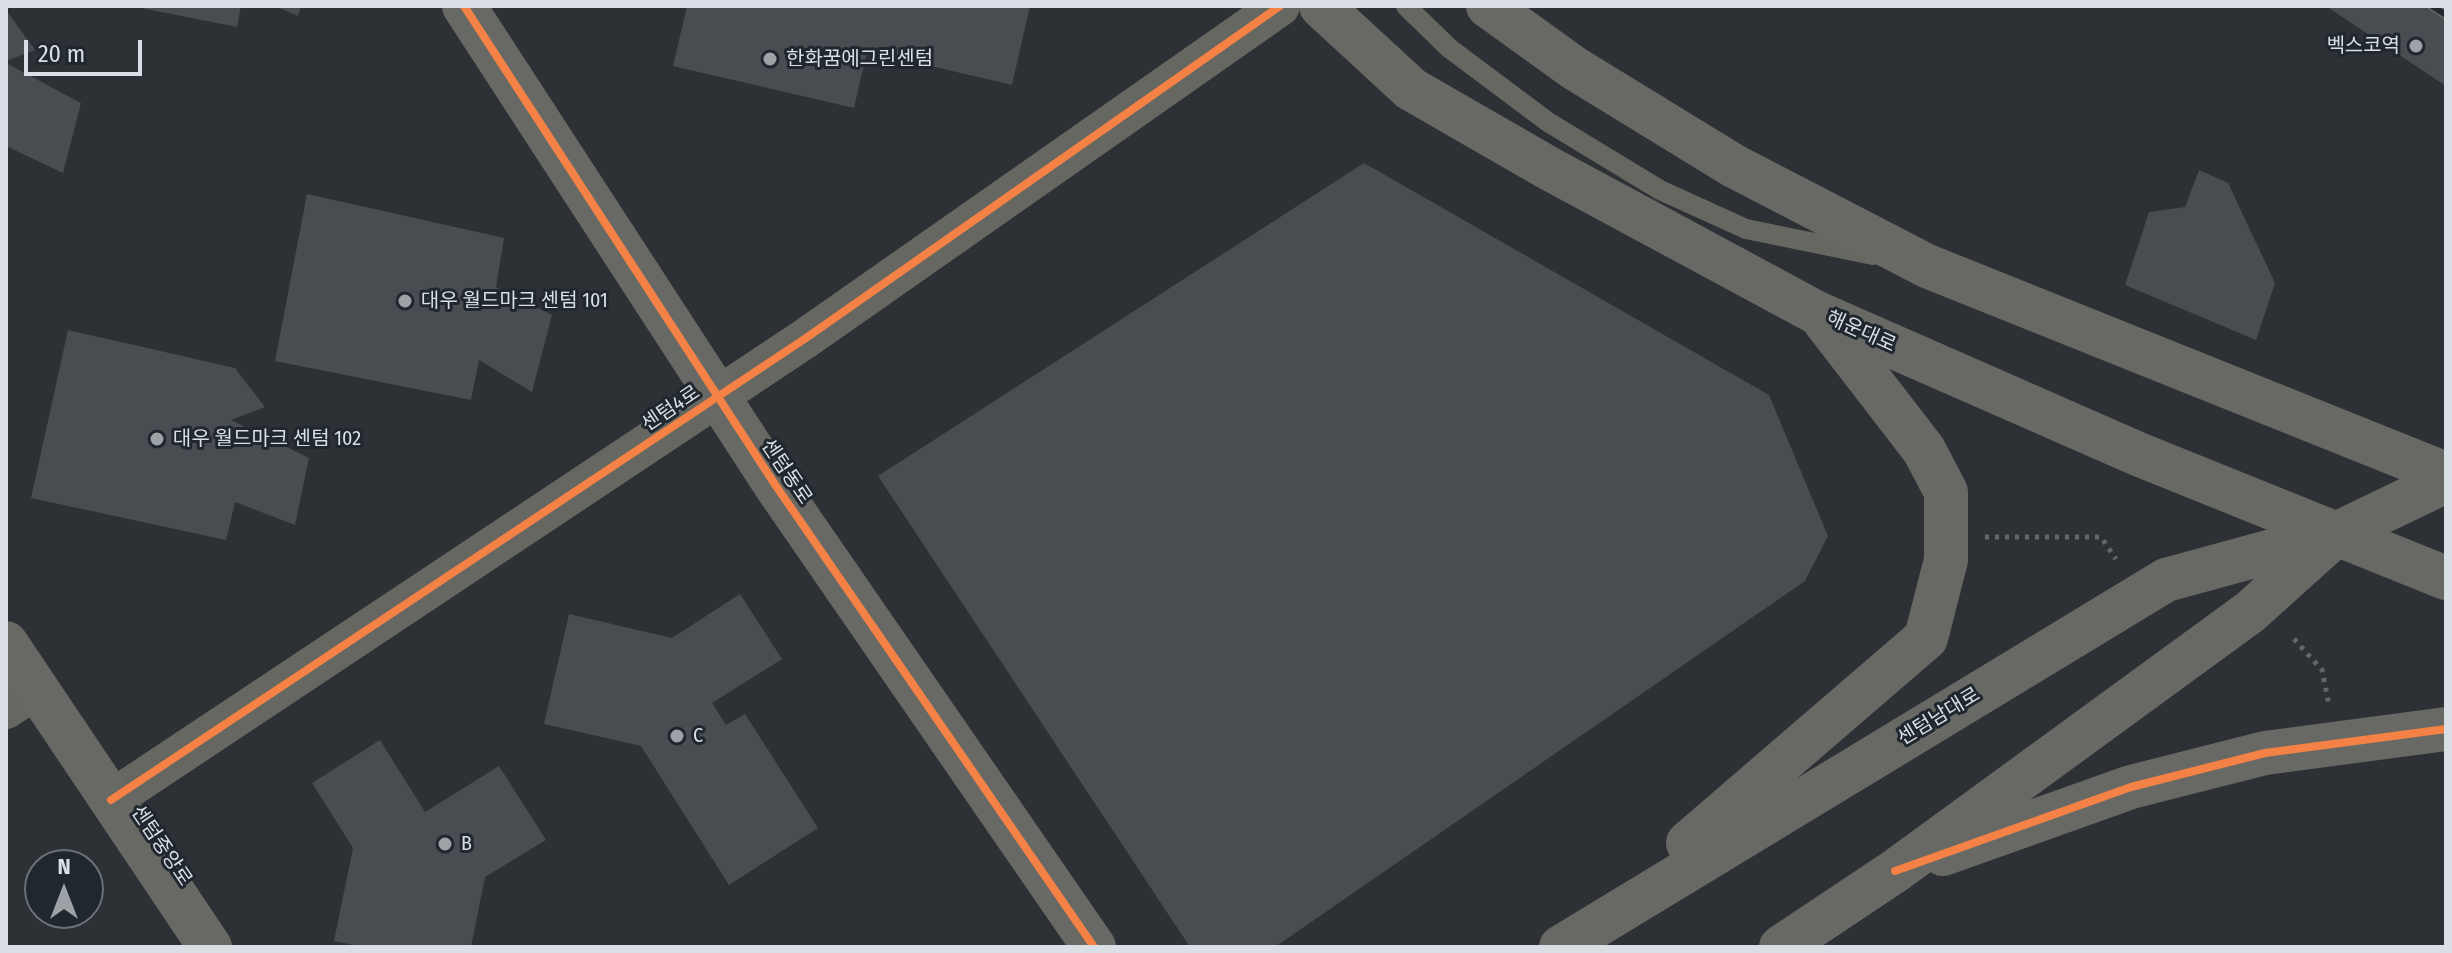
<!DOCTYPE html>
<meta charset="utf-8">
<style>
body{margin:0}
#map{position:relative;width:2452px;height:953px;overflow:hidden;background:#2d3136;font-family:"Fira Sans Condensed",sans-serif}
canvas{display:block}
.frame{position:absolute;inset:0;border:8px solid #d9dfe4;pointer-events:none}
.north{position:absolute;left:24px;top:849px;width:80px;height:80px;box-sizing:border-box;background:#20272f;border:2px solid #6a7177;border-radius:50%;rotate:0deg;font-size:22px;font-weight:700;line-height:32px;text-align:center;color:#d9dfe4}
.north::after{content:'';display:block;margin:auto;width:28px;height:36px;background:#9da2a7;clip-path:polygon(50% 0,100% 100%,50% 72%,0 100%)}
.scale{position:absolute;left:24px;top:40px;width:118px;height:36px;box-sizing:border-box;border:4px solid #d9dfe4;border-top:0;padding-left:10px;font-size:24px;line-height:28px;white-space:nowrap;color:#d9dfe4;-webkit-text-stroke:6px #20272f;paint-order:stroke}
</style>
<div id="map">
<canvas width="2452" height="953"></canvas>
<div class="frame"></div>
<div class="north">N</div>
<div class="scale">20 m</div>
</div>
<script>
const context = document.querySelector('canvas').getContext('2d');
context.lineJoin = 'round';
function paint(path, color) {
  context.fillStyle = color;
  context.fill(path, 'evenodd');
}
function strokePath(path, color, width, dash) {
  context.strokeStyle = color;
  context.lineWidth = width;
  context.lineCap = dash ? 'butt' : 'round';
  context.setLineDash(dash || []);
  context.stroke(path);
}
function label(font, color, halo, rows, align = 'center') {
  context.font = font + ' "Fira Sans Condensed","Noto Sans KR",sans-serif';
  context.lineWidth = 6;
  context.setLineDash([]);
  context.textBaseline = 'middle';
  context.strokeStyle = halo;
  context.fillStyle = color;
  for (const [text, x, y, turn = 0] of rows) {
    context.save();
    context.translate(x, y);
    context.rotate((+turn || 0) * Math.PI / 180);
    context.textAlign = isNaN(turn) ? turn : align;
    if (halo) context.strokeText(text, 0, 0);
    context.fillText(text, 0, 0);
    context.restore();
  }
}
const building = new Path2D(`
 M131 6H241L237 27Z
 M275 6H301L298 16Z
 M687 6H1030L1012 85 867 51 854 108 673 66Z
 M2326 6H2446V86Z
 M6 10 35 50 6 61Z
 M6 63 81 103 63 173 6 146Z
 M1364 163 1769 395 1828 536 1805 581 1275 947H1190L878 476Z
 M2199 170 2228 183 2275 283 2256 340 2125 285 2149 212 2185 207Z
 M307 194 504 238 496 287 552 315 532 392 479 360 471 400 275 361Z
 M68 330 235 368 265 407 231 420 309 458 295 525 235 502 226 540 31 498Z
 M740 594 782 659 712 703 726 725 745 714 818 828 729 885 641 746 544 724 569 614 672 638Z
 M380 740 425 812 499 766 546 840 485 877 471 947H363L334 941 353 848 312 783Z`);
const path = new Path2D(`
 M1985 537H2101L2116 559
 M2294 639 2322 670 2329 705`);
const lane = new Path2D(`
 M1406 6 1449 48 1548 122 1660 190 1746 229 1873 255`);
const street = new Path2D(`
 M6 709 37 689
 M111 800 806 338 1280 6`);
const secondary = new Path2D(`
 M464 6 776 486 1094 947
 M1321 6 1411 89 1550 169 1819 314 2138 454 2446 578
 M1488 6 1574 68 1734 166 1927 266 2446 474
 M6 643 210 947
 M1688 843 1926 638 1946 560V492L1924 450 1823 319
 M1943 854 2131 787 2265 753 2446 729
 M1561 947 2166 580 2338 533 2446 481
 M1781 947 1895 871 2250 612 2331 539`);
const rail = new Path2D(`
 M2432 6 2446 15`);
const cycleway = new Path2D(`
 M464 6 776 486 1094 947
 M111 800 806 338 1280 6
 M1895 871 2131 787 2265 753 2446 729`);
const markers = [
 [2416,46,8,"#9da2a7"],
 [770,59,8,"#9da2a7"],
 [405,301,8,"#9da2a7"],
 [157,439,8,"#9da2a7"],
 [677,736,8,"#9da2a7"],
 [445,844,8,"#9da2a7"]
];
const poiNames = [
 ["벡스코역",2400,46,"right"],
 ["한화꿈에그린센텀",786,59],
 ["대우 월드마크 센텀 101",421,301],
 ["대우 월드마크 센텀 102",173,439],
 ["C",693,736],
 ["B",461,844]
];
const streetNames = [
 ["해운대로",1861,332,24],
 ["센텀4로",671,409,-34],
 ["센텀동로",786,472,56],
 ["센텀남대로",1939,717,-31],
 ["센텀중앙로",161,846,56]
];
paint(building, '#494c51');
strokePath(path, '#656764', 5, [4, 6]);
strokePath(lane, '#666761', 20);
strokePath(street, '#666761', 40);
strokePath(secondary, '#686964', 44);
strokePath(rail, '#656766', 9);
strokePath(rail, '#20272f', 6, [18]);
strokePath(cycleway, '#f48246', 8);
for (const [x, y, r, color] of markers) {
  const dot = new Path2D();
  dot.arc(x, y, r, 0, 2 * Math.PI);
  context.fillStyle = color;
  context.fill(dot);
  strokePath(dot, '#20272f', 3);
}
label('20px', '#d9dfe4', '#20272f', poiNames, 'left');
label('20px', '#d9dfe4', '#20272f', streetNames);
</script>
